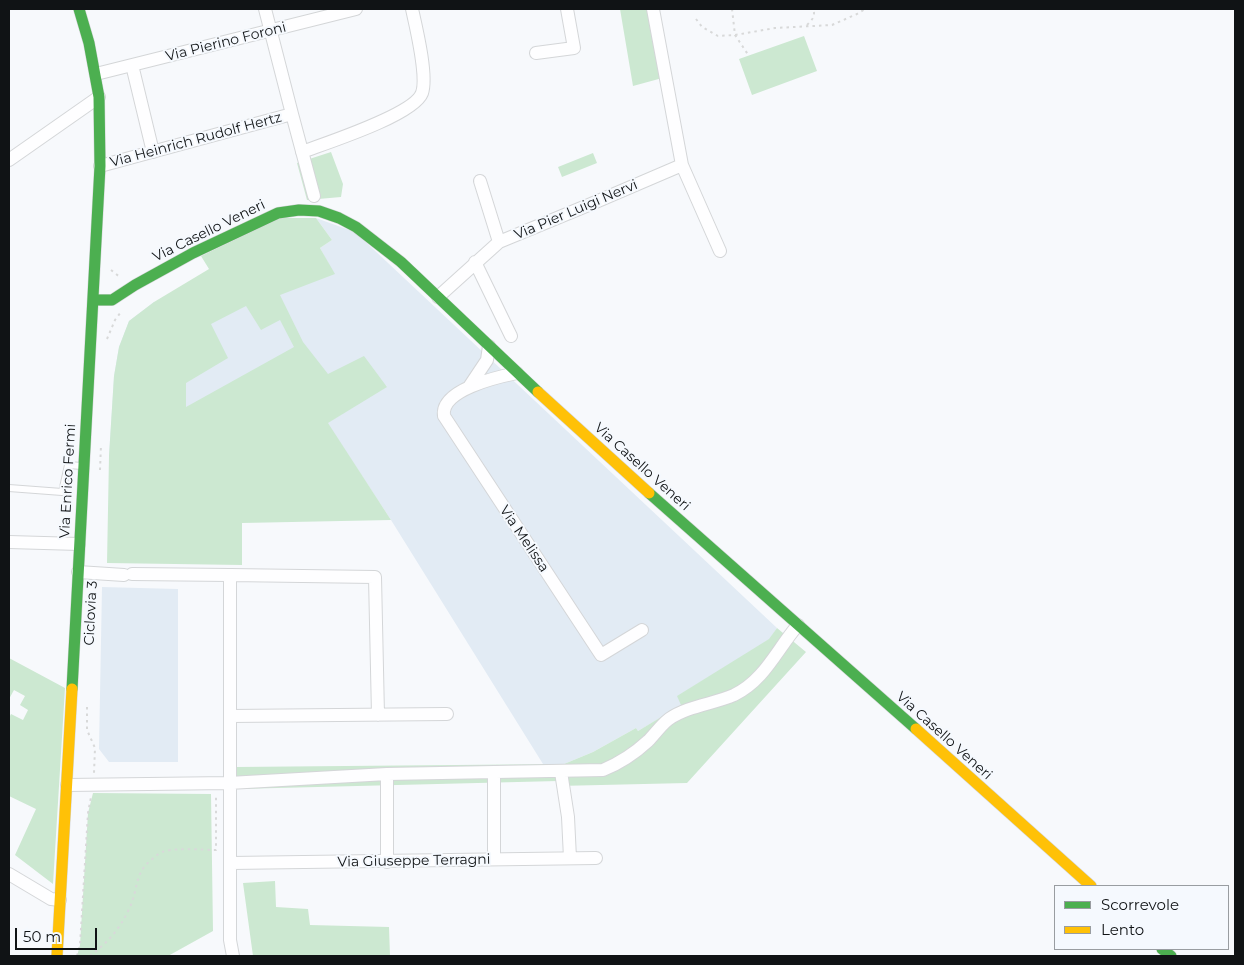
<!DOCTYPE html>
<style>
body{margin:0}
#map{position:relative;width:1244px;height:965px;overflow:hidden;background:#f7f9fc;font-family:Montserrat,sans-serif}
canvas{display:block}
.frame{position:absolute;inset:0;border:10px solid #101315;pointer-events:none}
.legend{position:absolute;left:1054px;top:885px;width:175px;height:65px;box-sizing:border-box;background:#f5f9fe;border:1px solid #999da1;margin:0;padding:6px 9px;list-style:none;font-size:15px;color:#101315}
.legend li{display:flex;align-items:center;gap:10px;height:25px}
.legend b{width:25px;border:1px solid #999da1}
.scale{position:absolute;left:15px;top:928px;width:82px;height:22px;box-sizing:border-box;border:2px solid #101315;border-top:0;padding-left:6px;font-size:15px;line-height:18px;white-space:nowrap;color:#101315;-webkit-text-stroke:4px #f5f9fe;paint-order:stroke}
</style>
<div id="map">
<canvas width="1244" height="965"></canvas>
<div class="frame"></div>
<ul class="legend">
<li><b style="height:6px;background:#4caf50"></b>Scorrevole</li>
<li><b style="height:6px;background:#ffc107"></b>Lento</li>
</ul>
<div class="scale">50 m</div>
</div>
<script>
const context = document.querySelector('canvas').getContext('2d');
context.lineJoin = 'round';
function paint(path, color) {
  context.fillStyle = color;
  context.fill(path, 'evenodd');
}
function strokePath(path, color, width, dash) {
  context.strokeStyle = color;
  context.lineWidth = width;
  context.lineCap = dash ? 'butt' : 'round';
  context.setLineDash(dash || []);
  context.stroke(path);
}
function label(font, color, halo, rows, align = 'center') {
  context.font = font + ' Montserrat,sans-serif';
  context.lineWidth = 4;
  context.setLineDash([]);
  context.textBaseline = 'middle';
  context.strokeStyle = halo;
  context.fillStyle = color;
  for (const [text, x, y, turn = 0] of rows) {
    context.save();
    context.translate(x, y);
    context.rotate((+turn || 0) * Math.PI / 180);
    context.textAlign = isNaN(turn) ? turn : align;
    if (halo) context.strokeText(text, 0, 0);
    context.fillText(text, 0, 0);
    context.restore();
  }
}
const built = new Path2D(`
 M316 218 355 232 777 628 770 639 678 696 682 705 638 731 636 728 593 752 564 764H543L391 520 327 423 387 386 329 374 109 456 114 376 119 347 129 321 154 302 334 274 320 248 332 240Z
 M102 587 178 589V762H109L99 749Z`);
const green = new Path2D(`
 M620 9H653L666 77 633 86Z
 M804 36 817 71 752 95 739 59Z
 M331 152 343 184 341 197 307 200 297 163Z
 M593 153 597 163 562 177 558 167Z
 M280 218H316L332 240 320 248 335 274 280 295 303 342 328 374 364 356 387 387 328 423 391 520 242 523V565L107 563 109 456 114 376 119 347 129 321 154 302 209 269 201 256ZM246 306 261 330 280 320 294 347 186 407V383L228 358 211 324Z
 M777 628 806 652 687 783 558 786V781L237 789 236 767 564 764 593 752 636 728 638 731 681 705 677 696 769 639Z
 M9 658 65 688 53 884 15 855 36 809 9 796V718L11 714 23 720 28 710 20 705 25 696 14 690 9 699Z
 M93 793 211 794 213 931 168 956H77L80 945 88 813Z
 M275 881 276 907 308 909 310 925 389 927 390 956H253L243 883Z`);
const path = new Path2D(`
 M732 9 735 35 749 56
 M696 19 702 27 718 36 735 35 775 28 832 25 857 14 865 9
 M807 25C812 20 816 16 813 9
 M111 270 121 278
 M107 339 115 320 121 312
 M100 470 101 445
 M87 707V730L95 748 94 773
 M77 956 80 945 88 813 91 797
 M90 956C107 943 120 929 129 909 138 892 134 874 150 861 154 858 157 854 162 852 178 847 200 850 216 850V794`);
const lane = new Path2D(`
 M9 488 62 492 68 465 82 466`);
const street = new Path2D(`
 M265 9 292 114 314 196
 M536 53 574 48 567 9
 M132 65 153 152
 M96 74 356 9
 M302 152C326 143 414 115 422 93 428 76 416 27 412 9
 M9 160 99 97
 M682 165 720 251
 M100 166 292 114
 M480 181 499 242
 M475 262 511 336
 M438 297 499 242 591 204 682 165 653 9
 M517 373C497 377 440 390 444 416L601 655 642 630
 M469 387 487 360 489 346
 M9 542 79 544
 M78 572 124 575
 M132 574 230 575
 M230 716 447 714
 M561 772 568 817 570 858
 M494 773V859
 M387 774V862
 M67 785 229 783 387 774 603 770C620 763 634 754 648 741 655 734 661 725 669 719 688 706 713 704 734 695 765 680 777 649 798 625
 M231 863 596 858
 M9 874 51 899 60 900
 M233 956 230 940V575L375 577 378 715`);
const fast = new Path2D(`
 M94 300H112L135 285 193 253 278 213 299 210 319 211 339 218 356 227 401 262 538 392
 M649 493 916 729
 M72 689 100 166 99 97 89 43 79 9
 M1162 949 1171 956`);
const slow = new Path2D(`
 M538 392 649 493
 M916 729 1091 886
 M57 956 72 689`);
const streetNames = [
 ["Via Pierino Foroni",226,42,-14],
 ["Via Heinrich Rudolf Hertz",196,140,-15],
 ["Via Pier Luigi Nervi",576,210,-23],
 ["Via Casello Veneri",209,231,-26],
 ["Via Casello Veneri",642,467,42],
 ["Via Enrico Fermi",68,481,-87],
 ["Via Melissa",524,539,56],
 ["Ciclovia 3",91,613,-87],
 ["Via Casello Veneri",944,736,42],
 ["Via Giuseppe Terragni",414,861,-1]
];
paint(built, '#e2ebf4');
paint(green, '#cce8d1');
strokePath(lane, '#d4d6d8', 8);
strokePath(street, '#d4d6d8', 14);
strokePath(fast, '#d4d6d8', 12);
strokePath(slow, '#d4d6d8', 12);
strokePath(path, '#d8d9d9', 2, [2.5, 4]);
strokePath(lane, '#fefeff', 6);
strokePath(street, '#fefeff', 12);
strokePath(fast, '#4caf50', 11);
strokePath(slow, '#ffc107', 11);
label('14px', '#101315', '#f5f9fe', streetNames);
</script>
